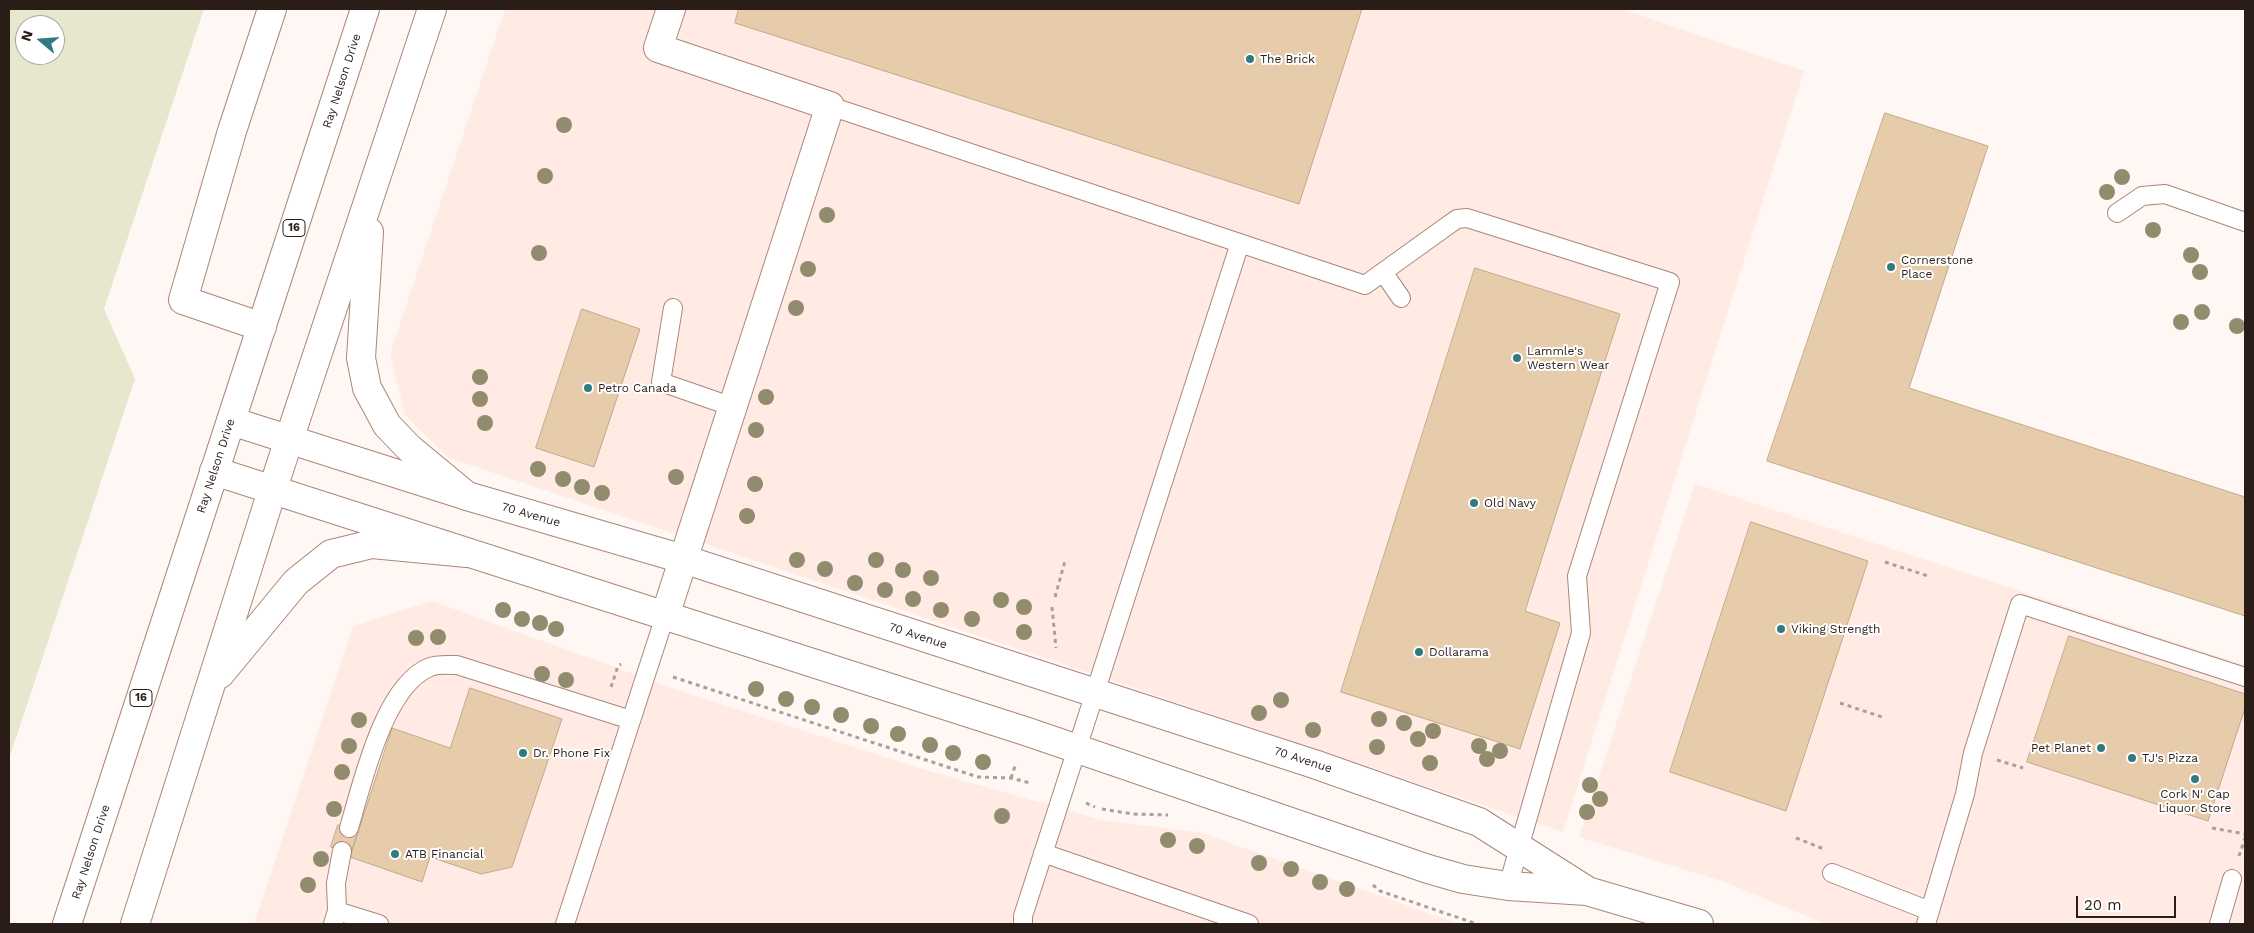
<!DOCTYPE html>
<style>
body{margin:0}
#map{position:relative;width:2254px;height:933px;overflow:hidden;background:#fff7f3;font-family:"Work Sans",sans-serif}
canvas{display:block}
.frame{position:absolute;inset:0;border:10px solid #2a1c16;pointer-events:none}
.north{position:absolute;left:15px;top:15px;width:50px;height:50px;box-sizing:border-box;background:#fff;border:1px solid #aaa4a2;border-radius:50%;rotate:288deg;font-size:14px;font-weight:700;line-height:20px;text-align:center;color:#2a1c16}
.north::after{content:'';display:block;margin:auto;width:18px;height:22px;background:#317a7f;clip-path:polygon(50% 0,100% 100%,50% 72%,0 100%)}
.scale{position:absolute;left:2076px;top:896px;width:100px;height:22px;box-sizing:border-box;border:2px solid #2a1c16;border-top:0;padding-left:6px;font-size:15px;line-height:18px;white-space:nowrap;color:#2a1c16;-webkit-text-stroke:4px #fff;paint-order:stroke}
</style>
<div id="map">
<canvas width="2254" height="933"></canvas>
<div class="frame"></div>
<div class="north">N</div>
<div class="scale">20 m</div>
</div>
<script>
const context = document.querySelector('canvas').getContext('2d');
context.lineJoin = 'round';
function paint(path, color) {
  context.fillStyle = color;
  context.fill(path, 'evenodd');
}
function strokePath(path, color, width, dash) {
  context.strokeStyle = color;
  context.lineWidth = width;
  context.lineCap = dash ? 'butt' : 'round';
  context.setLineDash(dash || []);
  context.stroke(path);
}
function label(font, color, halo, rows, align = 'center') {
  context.font = font + ' "Work Sans",sans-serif';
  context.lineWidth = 4;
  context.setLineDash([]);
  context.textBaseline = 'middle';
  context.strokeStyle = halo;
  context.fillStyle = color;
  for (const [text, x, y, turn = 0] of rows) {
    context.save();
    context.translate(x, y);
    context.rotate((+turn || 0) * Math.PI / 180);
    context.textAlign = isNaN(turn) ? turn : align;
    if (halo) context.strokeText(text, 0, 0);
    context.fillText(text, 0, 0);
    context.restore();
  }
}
const built = new Path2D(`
 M505 9H1622L1804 71 1563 832 449 458 405 415 390 354Z
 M1695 484 2245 665V924H1825L1725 882 1579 837Z
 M432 601 675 689 922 769 1102 820 1202 833 1459 924H254L353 626Z`);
const green = new Path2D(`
 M9 9H204L104 309 135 379 9 759ZM25 25H55V55H25Z`);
const building = new Path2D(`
 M739 9H1362L1299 204 735 23Z
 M1885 113 1988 146 1909 388 2245 497V616L1767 461Z
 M1475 268 1620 314 1525 611 1560 623 1520 749 1341 692Z
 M582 309 640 329 594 467 536 448Z
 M1751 522 1868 561 1786 811 1670 772Z
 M2069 636 2245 694V708L2208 821 2027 762Z
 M470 688 562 719 512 867 481 874 430 857 422 882 350 857 392 728 450 748Z
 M338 825 358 831 351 853 331 847Z`);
const path = new Path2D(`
 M1885 562 1928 576
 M1055 597 1065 561
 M1052 607 1056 648
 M673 677 978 777 1011 778 1030 783
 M611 687 618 666 621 664
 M1840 703 1882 717
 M1997 760 2023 768
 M1011 778 1015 766
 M1086 803 1095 807
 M1102 809 1133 814 1168 815
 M2212 828 2245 834
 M1796 838 1824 849
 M2239 856 2245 838
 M1373 885 1380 891 1477 924`);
const service = new Path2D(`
 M830 106 1365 285 1383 272 1401 298
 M2117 213 2142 196 2165 194 2245 222
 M1383 272 1447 226 1457 219 1467 218 1670 282 1577 576 1581 633 1508 886
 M673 308 661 382 733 407
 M349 828C362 784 384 685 430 667 437 664 449 665 457 665L631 720
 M1043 853 1249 924
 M1832 873 1930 911
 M337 911 379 924
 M333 924 337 911 336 883 342 851
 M565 924 665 616
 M1023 924V916L1240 243
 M1926 924 1965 794 1973 753 2020 604 2245 677
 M2219 924 2232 879`);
const minor = new Path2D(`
 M262 327 183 300 232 131 272 9
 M665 616 830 106 658 48 671 9`);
const tertiary = new Path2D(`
 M231 421 467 496 683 559 1314 764 1479 822 1586 890
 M214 471 1028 732 1428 869 1463 879 1508 886 1587 891 1699 924`);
const trunk = new Path2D(`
 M369 232 361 358 367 388 387 425 409 448 467 496
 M220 674 296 582 331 554 372 544 467 553
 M67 924 365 9
 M135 924 272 491 432 9`);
const trees = [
 [564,125],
 [545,176],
 [2122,177],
 [2107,192],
 [827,215],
 [2153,230],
 [539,253],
 [2191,255],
 [808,269],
 [2200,272],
 [796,308],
 [2202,312],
 [2181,322],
 [2237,326],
 [480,377],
 [766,397],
 [480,399],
 [485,423],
 [756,430],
 [538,469],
 [676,477],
 [563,479],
 [755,484],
 [582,487],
 [602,493],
 [747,516],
 [797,560],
 [876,560],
 [825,569],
 [903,570],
 [931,578],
 [855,583],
 [885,590],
 [913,599],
 [1001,600],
 [1024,607],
 [503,610],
 [941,610],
 [522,619],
 [972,619],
 [540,623],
 [556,629],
 [1024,632],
 [438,637],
 [416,638],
 [542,674],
 [566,680],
 [756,689],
 [786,699],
 [1281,700],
 [812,707],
 [1259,713],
 [841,715],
 [1379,719],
 [359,720],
 [1404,723],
 [871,726],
 [1313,730],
 [1433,731],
 [898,734],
 [1418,739],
 [930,745],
 [349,746],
 [1479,746],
 [1377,747],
 [1500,751],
 [953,753],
 [1487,759],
 [983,762],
 [1430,763],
 [342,772],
 [1590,785],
 [1600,799],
 [334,809],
 [1587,812],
 [1002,816],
 [1168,840],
 [1197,846],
 [321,859],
 [1259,863],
 [1291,869],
 [1320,882],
 [308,885],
 [1347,889]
];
const markers = [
 [1250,59,5,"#317a7f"],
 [1891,267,5,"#317a7f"],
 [1517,358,5,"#317a7f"],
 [588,388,5,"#317a7f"],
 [1474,503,5,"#317a7f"],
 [1781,629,5,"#317a7f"],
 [1419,652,5,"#317a7f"],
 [2101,748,5,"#317a7f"],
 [523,753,5,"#317a7f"],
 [2132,758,5,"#317a7f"],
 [2195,779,5,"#317a7f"],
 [395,854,5,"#317a7f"]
];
const shields = [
 [294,228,22],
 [141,698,22]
];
const shieldNames = [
 ["16",294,228],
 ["16",141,698]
];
const poiNames = [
 ["The Brick",1260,59],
 ["Cornerstone",1901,260],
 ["Place",1901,274],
 ["Lammle's",1527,351],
 ["Western Wear",1527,365],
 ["Petro Canada",598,388],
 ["Old Navy",1484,503],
 ["Viking Strength",1791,629],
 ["Dollarama",1429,652],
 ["Pet Planet",2091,748,"right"],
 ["Dr. Phone Fix",533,753],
 ["TJ's Pizza",2142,758],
 ["Cork N' Cap",2195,794,"center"],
 ["Liquor Store",2195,808,"center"],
 ["ATB Financial",405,854]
];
const streetNames = [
 ["Ray Nelson Drive",342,81,-72],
 ["Ray Nelson Drive",216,466,-72],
 ["70 Avenue",531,515,16],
 ["70 Avenue",918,636,18],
 ["70 Avenue",1303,760,18],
 ["Ray Nelson Drive",91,852,-72]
];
paint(built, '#ffebe3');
paint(green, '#e7e7ce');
paint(building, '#e6ccaa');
strokePath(building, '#c1aa8c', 1);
strokePath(service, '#ab8678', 20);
strokePath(minor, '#ab8678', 30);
strokePath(tertiary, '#ab8678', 30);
strokePath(trunk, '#ab8678', 30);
strokePath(path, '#aaa09b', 3, [4, 4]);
strokePath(service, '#fff', 18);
strokePath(minor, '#fff', 28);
strokePath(tertiary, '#fff', 28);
strokePath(trunk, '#fff', 28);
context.fillStyle = '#918c6e';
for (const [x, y] of trees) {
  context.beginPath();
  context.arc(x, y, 8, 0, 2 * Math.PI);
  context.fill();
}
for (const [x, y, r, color] of markers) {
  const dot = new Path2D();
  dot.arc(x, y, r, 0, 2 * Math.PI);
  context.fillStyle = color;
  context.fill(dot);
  strokePath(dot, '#fff', 2);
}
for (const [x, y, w] of shields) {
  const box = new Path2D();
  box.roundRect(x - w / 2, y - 8.5, w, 17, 4);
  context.fillStyle = '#fff';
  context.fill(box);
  strokePath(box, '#2a1c16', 1);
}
label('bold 11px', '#2a1c16', null, shieldNames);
label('12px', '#2a1c16', '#fff', poiNames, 'left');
label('12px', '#2a1c16', '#fff', streetNames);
</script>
